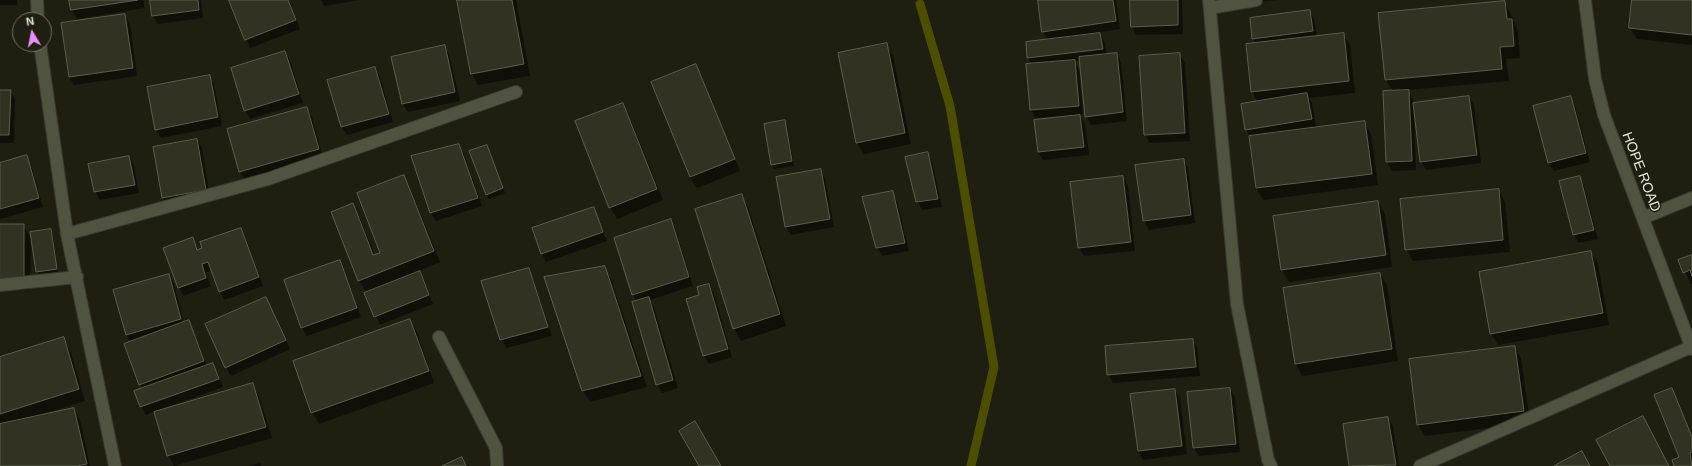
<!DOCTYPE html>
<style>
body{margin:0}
#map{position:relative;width:1692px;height:466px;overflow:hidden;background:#1e1f10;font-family:Arial,sans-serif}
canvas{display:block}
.north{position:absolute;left:12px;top:12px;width:40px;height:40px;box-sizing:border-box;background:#1e1f10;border:1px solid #6f7063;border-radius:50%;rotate:350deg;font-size:11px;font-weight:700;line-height:16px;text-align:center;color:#e8eadf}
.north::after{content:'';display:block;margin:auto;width:14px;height:18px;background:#eb8dfb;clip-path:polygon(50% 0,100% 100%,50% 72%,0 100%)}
</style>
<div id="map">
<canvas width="1692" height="466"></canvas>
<div class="north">N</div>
</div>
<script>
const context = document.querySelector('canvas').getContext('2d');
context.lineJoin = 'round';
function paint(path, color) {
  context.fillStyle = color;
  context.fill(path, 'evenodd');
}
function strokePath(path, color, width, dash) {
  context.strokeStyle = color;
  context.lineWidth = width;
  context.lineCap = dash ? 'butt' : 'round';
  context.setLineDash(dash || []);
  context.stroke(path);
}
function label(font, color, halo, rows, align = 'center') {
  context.font = font + ' Arial,sans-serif';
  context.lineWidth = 3;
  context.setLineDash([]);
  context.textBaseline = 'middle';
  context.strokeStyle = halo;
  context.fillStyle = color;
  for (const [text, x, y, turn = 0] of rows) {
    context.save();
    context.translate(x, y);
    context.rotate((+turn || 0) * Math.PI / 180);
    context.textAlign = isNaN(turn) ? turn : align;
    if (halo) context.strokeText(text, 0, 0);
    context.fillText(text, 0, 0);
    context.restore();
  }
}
const shadow = new Path2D(`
 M0 0H17V5H0Z
 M70 0H143L145 8 77 19 72 10Z
 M151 0H201L203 18 158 24 153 16Z
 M230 0H289L300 29 250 48Z
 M321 0H360L324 6Z
 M458 0H516L530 76 478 85 472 74Z
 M1039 0H1116L1120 29 1099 32 1105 43 1107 55 1117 54 1121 63 1127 121 1091 125 1086 116 1080 60 1074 61 1079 70 1083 114H1079L1085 124 1089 155 1043 160 1038 152 1062 118V116L1035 118 1031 110 1032 64 1028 58 1048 40 1043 31Z
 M1131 0H1182L1183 34 1136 35 1132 27Z
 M1236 0H1279L1239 4Z
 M1633 0H1692V45L1637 39 1630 28Z
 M1505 2 1518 31 1520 58 1506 59 1509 81 1407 90 1413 99V104L1469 97 1474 105 1481 163 1426 170 1421 162 1415 115H1414L1416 170 1392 171 1387 162 1384 92 1393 91 1386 80Z
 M1310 11 1314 20 1317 37 1343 34 1350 45 1355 93 1309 98 1312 103 1316 128 1364 122 1371 134 1378 185 1263 200 1256 188 1250 137 1246 129 1258 102 1252 92 1247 45 1256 44 1253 39 1251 19Z
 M125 15 130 24 137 76 74 85 69 77Z
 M886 44 893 56 911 144 864 154 857 143Z
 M444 46 449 54 460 101 408 112 403 104Z
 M285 52 290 60 303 103 250 119 245 110Z
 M1180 55 1185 63 1190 141 1150 143 1145 135Z
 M696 66 702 77 740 171 697 188 690 177 652 83Z
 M375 68 380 77 393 122 347 135 342 127Z
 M209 76 214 84 222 126 161 138 156 129Z
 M0 91H11L15 100 14 143H0Z
 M1571 97 1575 106 1590 162 1554 171 1549 163Z
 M622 104 629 115 663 200 617 219 610 207Z
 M307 108 312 117 323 158 245 180 240 171Z
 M784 121 787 126 794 166 774 169 772 165Z
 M197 140 202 148 210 199 168 206 163 198Z
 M459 145 464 154 482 206 436 221 431 213Z
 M489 150 505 193 489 199 486 195Z
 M927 154 932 162 942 207 922 210 917 201Z
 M26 156 31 165 43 207 0 219V164Z
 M129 157 134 166 139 193 100 200 95 192Z
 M1183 160 1188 168 1195 223 1149 230 1144 221 1136 166Z
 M820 170 825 178 834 227 791 235 786 226Z
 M404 176 410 188 440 262 418 271 433 304 380 325 367 293 359 280 352 205 359 216 375 255 381 253Z
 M1123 177 1128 186 1135 251 1084 256 1079 248Z
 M1579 177 1584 186 1598 239 1579 243 1574 235Z
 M1498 190 1505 202 1510 252 1413 261 1406 249Z
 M892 192 897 201 909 251 882 256 877 247Z
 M742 195 748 207 786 326 741 341 734 329 696 210Z
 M1378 202 1385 214 1392 267 1289 282 1282 270 1274 217Z
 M593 208 607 241 546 262 542 254Z
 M670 221 675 229 693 286 650 300 654 307 678 388 662 393 657 384 637 302 633 295 615 238Z
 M0 225H23L31 238 30 290H0Z
 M240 229 245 237 263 286 224 300 212 270 206 273 211 286 183 296 179 287 192 238 199 251Z
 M50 230 53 234 58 274 39 276 37 272 31 233Z
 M1591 252 1598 264 1609 325 1498 345 1491 333Z
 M1692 257V284H1691L1680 261Z
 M339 261 344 270 361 317 307 336 302 328 285 281Z
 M604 267 611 279 647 387 590 402 583 391 546 278Z
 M528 269 533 278 552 336 506 348 501 339Z
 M1380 274 1387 285 1398 361 1302 376 1296 364Z
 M169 275 174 284 184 323 189 322 207 366 213 364 223 387 168 407V409L252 384 259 396 272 438 174 466 168 455 155 411 146 415 141 406 143 389 140 384 131 342 126 334Z
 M709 285 714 293 732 357 709 364 704 355 701 296Z
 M266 298 290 349 231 376 226 367Z
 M410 320 417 332 434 383 319 424 312 412Z
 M63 338 70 350 85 401 43 414V415L74 409 80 420 90 466H0V358Z
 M1193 340 1197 348 1200 376 1113 383 1108 374Z
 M1514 347 1521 358 1530 423 1425 436 1418 425 1410 360Z
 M1230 389 1235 397 1240 452 1199 456 1194 448Z
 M1671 389 1692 436V466H1676L1681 457Z
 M1175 390 1180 398 1187 454 1143 460 1138 451 1132 395Z
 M1388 418 1393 426 1399 466H1350L1344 425Z
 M260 463 261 466H248Z`);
const stream = new Path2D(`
 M920 4 950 106 994 367 971 466`);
const building = new Path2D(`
 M69 0H138L71 10Z
 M150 0H198L199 10 152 16Z
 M229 0H288L296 20 245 40Z
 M457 0H512L524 64 471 74Z
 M1038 0H1113L1116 21 1042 32Z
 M1130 0H1178V25L1131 27Z
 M1632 0H1692V35L1629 28Z
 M1505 1 1507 19H1512L1514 46 1500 47 1502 69 1385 80 1378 13Z
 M1310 10 1313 31 1252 39 1250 18Z
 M125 14 133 68 69 77 61 23Z
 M1100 33 1103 49 1027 58 1026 42Z
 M1344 33 1349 81 1251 92 1246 44Z
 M887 43 905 133 856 143 838 53Z
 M445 45 455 92 402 104 391 57Z
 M285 51 299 94 244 111 231 68Z
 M1117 53 1123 112 1085 117 1079 57Z
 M1180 53 1185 133 1144 135 1139 56Z
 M1075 60 1079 106 1030 110 1026 64Z
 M696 64 735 159 690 177 651 82Z
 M375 67 389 114 341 127 327 80Z
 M210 75 218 117 155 130 147 87Z
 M0 90H11L9 135H0Z
 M1409 90 1412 161 1386 162 1383 91Z
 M1307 93 1312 119 1245 130 1241 104Z
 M1469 96 1477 155 1420 162 1413 103Z
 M1571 96 1586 153 1548 163 1533 106Z
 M623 103 657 189 609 208 575 121Z
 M307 107 319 149 239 172 227 129Z
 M1080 115 1084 147 1038 152 1034 120Z
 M785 120 792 161 771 165 764 124Z
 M1365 121 1372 174 1256 188 1249 136Z
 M197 139 206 190 162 198 153 147Z
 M459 144 478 198 430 213 411 156Z
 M487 145 503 188 486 195 469 151Z
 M928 152 938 199 916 202 905 157Z
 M27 155 39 198 0 209V163Z
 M129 156 135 185 94 192 88 164Z
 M1184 159 1191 215 1143 221 1135 165Z
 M821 169 830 219 785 227 776 177Z
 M404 175 434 251 358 281 331 212 353 203 373 255 380 253 357 193Z
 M1123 176 1131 242 1078 248 1070 182Z
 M1580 176 1594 230 1573 235 1559 181Z
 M1499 189 1503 240 1405 250 1400 199Z
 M893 191 905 243 876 248 862 197Z
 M742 194 780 314 733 329 695 209Z
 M1378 201 1386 255 1281 270 1273 216Z
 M594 207 603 232 541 254 532 228Z
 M671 219 689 277 632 295 614 238Z
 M0 224H24V279H0Z
 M241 228 259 277 219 292 208 262 202 264 206 278 178 288 163 248 193 237 197 250 202 248 200 242Z
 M51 229 57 269 36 272 30 232Z
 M1591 251 1603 313 1490 334 1479 272Z
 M1692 255V276L1690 270 1683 273 1678 260Z
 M340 260 357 308 301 328 284 280Z
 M605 266 641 376 582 391 544 277Z
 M529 268 548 327 500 340 481 281Z
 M420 271 429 295 374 317 364 293Z
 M1380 273 1392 349 1295 364 1283 288Z
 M169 274 181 319 126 335 113 290Z
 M709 284 728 349 703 356 686 299 699 295 697 287Z
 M266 297 286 340 225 368 205 324Z
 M649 297 673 380 656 385 632 302Z
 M410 319 429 371 311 413 293 361Z
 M189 320 204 361 139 385 124 344Z
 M64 337 79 389 0 414V357Z
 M1193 339 1196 367 1107 375 1105 346Z
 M1515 346 1524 411 1417 425 1409 359Z
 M213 363 219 379 140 407 134 391Z
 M253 383 266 427 167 456 154 412Z
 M1230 388 1236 444 1193 448 1187 392Z
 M1672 388 1692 437V452L1690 453 1692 466H1674L1672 460 1679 457 1654 395Z
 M1175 389 1182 446 1138 451 1130 394Z
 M74 408 87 464 77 466H0V424Z
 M1643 416 1669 466H1610L1596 440Z
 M1388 417 1396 465 1349 466 1343 424Z
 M695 421 721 466H699L679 431Z
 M1582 451 1590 466H1554Z
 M462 457 466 466H442Z`);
const minor = new Path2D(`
 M37 0 38 20
 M1209 0 1237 304 1268 460 1271 466
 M1585 0 1595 79 1604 115 1692 349
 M1210 8 1256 0
 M40 44 67 234 115 466
 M1643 218 1692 198
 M67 234 268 179 516 92
 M0 285 77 277
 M439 337 496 448 497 466
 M1420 466 1691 347`);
const streetNames = [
 ["HOPE ROAD",1641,172,69]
];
paint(shadow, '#0007');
strokePath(stream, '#4c4e00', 9);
paint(building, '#313222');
strokePath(building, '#5c5e4c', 1);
strokePath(minor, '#393a31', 14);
strokePath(minor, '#515341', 12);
label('14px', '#e8eadf', '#1e1f10', streetNames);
</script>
